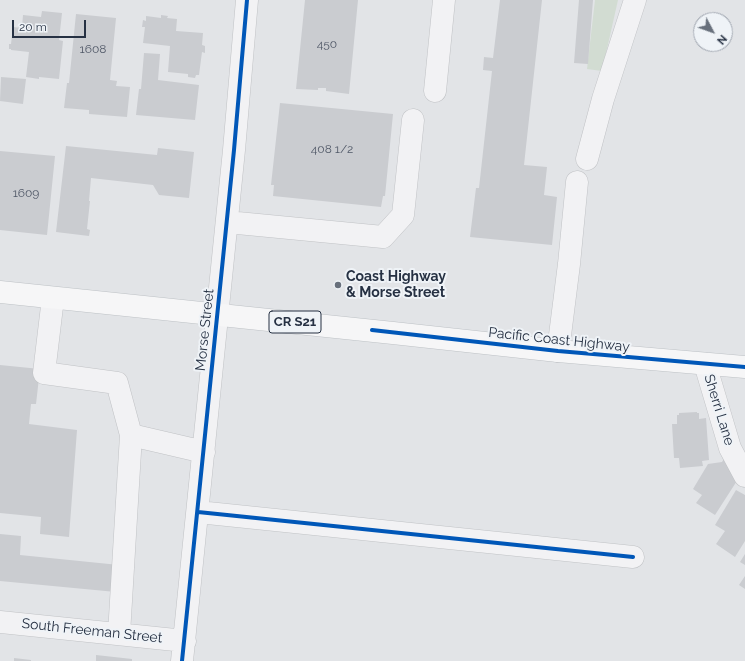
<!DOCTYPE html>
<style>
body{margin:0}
#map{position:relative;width:745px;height:661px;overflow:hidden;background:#e2e4e7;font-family:Raleway,sans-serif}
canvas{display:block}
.north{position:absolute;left:693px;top:12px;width:40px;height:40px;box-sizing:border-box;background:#eff3f7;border:1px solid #9fa5af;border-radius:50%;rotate:131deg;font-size:11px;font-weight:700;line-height:16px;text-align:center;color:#263143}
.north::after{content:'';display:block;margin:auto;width:14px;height:18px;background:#68707c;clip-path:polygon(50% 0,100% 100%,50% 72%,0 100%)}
.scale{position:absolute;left:12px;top:20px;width:74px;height:18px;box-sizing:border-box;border:2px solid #263143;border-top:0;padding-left:5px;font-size:12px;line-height:14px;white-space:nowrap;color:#263143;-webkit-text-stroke:3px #eff3f7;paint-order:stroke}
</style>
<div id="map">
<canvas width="745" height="661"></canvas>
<div class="north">N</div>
<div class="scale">20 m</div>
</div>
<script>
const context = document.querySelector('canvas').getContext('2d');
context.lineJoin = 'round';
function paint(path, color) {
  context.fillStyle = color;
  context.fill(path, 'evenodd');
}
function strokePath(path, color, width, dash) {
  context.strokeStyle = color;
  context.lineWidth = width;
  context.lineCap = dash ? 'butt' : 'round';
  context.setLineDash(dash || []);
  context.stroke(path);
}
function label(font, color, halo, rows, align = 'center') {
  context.font = font + ' Raleway,sans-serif';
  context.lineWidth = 4;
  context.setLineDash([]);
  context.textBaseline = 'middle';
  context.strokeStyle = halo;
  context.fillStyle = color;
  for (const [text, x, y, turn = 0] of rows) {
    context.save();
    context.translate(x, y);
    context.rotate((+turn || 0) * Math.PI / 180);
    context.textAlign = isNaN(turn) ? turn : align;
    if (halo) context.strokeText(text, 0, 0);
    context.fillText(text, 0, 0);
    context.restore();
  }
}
const green = new Path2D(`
 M595 0H618L602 71 587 69Z`);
const building = new Path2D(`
 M305 0H358L349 94 326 91V88H318V90L296 89Z
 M500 0H542L524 165 547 167 544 195 557 197 552 245 470 237 476 188H479L492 71 483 70 484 57 493 58Z
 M579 0H593L588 64 574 63Z
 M42 11 62 13 59 40 63 41 59 79 39 77V79L26 77 29 52 11 50V49H9V44H11L13 27 22 28 23 15 41 17Z
 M76 14 116 18 110 80 117 81 116 86 130 87 127 117 89 114V110L64 108 67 83H69Z
 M161 15 168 16 167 18 177 19 176 31 203 33 202 45 205 46V53L202 52 199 75H196L195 78 188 77V74L168 72 170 46 143 43 145 27H142L143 20 146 21V16L161 18Z
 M144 53 160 54 158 80 199 85 195 120 136 115 139 89H141Z
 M1 77 26 79 23 104 0 101Z
 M280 103 393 114 385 196H383L381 207 273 196 274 185H271Z
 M66 146 157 155 158 148 194 152 189 198 159 195 153 185 91 178 89 201H90L87 229 90 230 89 236 56 232Z
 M0 151 55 156 47 235 0 230Z
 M0 365 40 369 36 404H31L29 424 77 430 69 537 40 534 41 517 0 513Z
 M697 412V413H699V419L706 418 709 460 702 461 703 466 680 468 679 458H674L672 424H677V415H679V413Z
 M724 459 742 473 715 515 696 503 702 495 693 489 708 464 722 462Z
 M736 490 745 495V541L735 557 716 544 725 531 715 525Z
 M0 534 21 536 20 555 119 565 116 592 0 581Z
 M745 554V565L740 562Z
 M745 576V589L739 585Z
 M96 655 132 659V661H96Z
 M14 658 31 660V661H14Z`);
const minor = new Path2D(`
 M435 91 444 0
 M587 159 603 99 635 0
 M227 222 383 237 403 215 413 120
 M53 298 44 373 117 383 131 435 119 634
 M558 351 569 264 577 182
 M705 364 730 448 745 476
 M131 435 204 452
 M198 512 633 557
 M0 622 185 641
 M182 661 234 150 247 0`);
const major = new Path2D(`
 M0 292 393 333 558 351 745 367`);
const cycleway = new Path2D(`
 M372 330 558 351 745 367
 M198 512 633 557
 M182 661 234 150 247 0`);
const markers = [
 [338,285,4,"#68707c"]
];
const numberNames = [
 ["450",327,44],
 ["1608",93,49],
 ["408 1/2",332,149],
 ["1609",26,193]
];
const shields = [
 [295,322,52]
];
const shieldNames = [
 ["CR S21",295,322]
];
const poiNames = [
 ["Coast Highway",346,277],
 ["& Morse Street",346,293]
];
const streetNames = [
 ["Morse Street",205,330,-84],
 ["Pacific Coast Highway",559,340,6],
 ["Sherri Lane",719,410,73],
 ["South Freeman Street",92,631,6]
];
paint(green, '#d2dcd2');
paint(building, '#caccd0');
strokePath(minor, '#c0c2c5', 23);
strokePath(major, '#bdc1c5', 23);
strokePath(minor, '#f2f2f4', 22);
strokePath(major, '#f6f6f7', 22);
strokePath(cycleway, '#0057b8', 4);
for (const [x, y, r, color] of markers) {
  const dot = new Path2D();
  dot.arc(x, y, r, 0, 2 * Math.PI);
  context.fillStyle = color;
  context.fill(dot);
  strokePath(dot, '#eff3f7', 1.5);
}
label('12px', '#505867', null, numberNames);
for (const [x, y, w] of shields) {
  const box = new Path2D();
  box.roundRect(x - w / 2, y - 11, w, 22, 3);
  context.fillStyle = '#eff3f7';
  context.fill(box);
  strokePath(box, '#263143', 1);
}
label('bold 13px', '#263143', null, shieldNames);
label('bold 14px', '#263143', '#eff3f7', poiNames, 'left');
label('14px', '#263143', '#eff3f7', streetNames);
</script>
